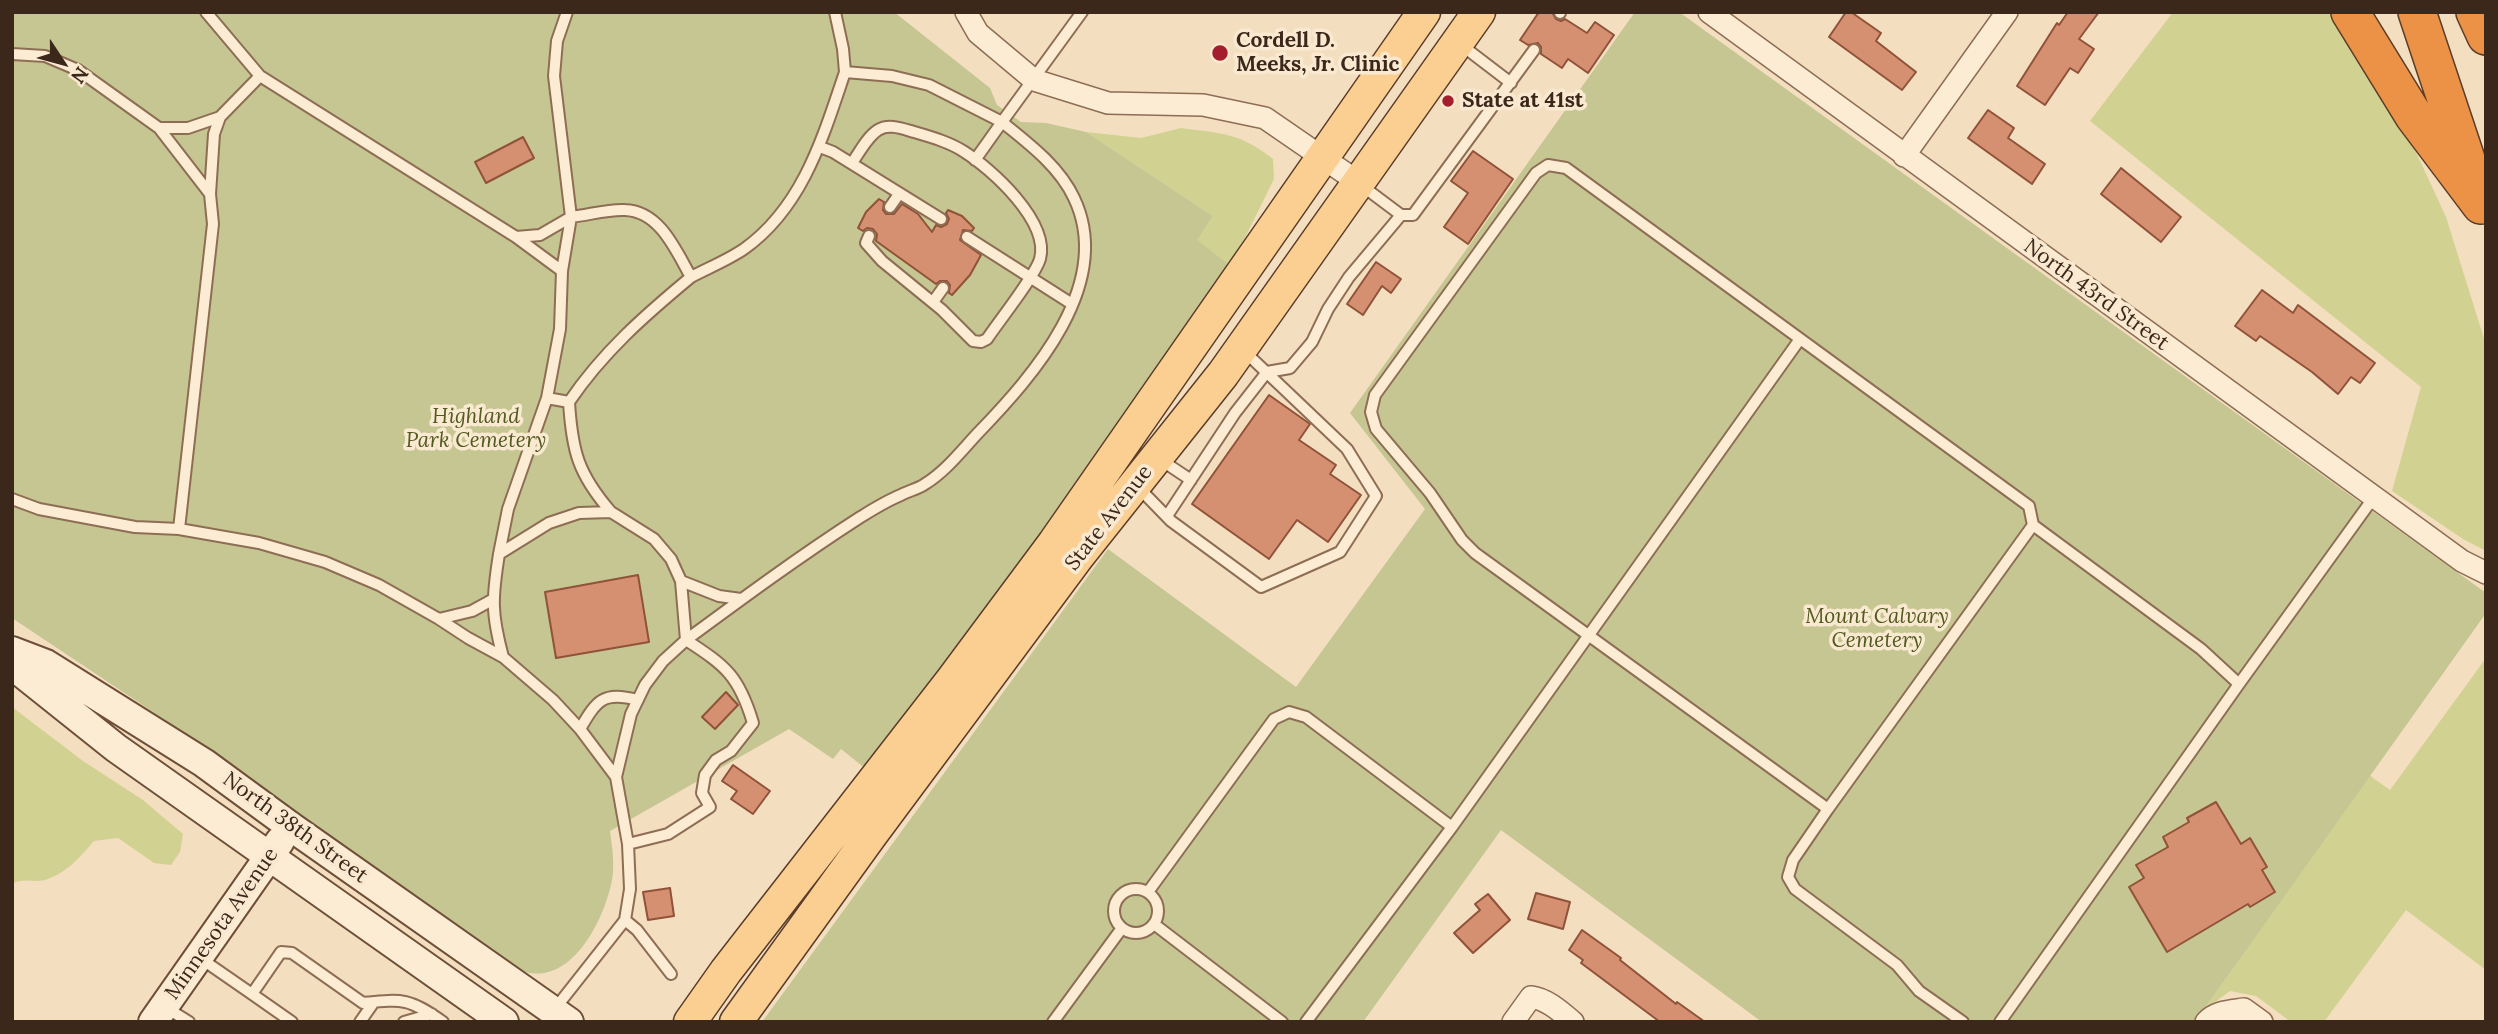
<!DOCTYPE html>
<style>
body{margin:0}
#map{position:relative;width:2498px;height:1034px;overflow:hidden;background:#f3debf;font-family:Lora,serif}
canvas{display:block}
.frame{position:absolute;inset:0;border:14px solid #3c281b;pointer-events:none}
.north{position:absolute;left:28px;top:28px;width:70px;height:70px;-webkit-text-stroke:5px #f9e9d0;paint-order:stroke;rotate:126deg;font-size:19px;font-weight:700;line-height:28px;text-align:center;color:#3c281b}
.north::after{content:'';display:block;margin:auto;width:24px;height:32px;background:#3c281b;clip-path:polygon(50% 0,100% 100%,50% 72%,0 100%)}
</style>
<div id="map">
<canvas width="2498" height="1034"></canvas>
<div class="frame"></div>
<div class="north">N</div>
</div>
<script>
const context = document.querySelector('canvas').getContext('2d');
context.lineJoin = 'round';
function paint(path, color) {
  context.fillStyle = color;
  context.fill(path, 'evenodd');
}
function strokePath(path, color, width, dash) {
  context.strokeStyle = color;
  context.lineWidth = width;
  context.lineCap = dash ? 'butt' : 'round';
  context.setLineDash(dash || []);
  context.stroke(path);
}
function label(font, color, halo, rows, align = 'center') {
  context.font = font + ' Lora,serif';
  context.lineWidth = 7;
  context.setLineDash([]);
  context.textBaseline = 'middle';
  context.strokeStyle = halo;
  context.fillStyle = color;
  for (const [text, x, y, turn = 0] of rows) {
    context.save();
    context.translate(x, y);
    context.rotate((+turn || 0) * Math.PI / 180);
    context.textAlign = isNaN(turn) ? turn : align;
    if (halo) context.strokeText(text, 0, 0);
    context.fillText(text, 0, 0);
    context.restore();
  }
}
const green = new Path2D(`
 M2173 12H2329L2357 52 2416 152 2446 217 2486 345V551L2463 539 2392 491 2421 387 2090 121Z
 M1181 128C1220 133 1241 133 1273 159L1274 179 1231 266 1196 240 1213 216 1086 132 1141 138Z
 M2486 658V970L2406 910 2324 1022H2291L2256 996 2230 991 2203 1011 2369 775 2390 790Z
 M12 707 83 761 143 800 183 834 180 852 171 865 154 863 118 838 94 841C80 857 67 873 45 880 34 883 23 877 12 884Z`);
const cemetery = new Path2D(`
 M12 12H894L990 88 997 105 1021 122 1046 123 1086 132 1213 216 1197 240 1231 266 1005 584 866 769 841 749 833 759 789 729 610 831C612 847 615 864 612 880 604 921 570 990 519 970L201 744 12 618Z
 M1635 12H1679L2486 593V613L2195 1022H1762L1501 830 1363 1022H762L1108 549 1296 687 1425 509 1350 413Z`);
const building = new Path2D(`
 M1539 12H1552L1556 19 1561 21 1565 19 1587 33 1595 22 1614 35 1588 73 1568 59 1562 68 1541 54V47L1538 43 1528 45 1520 40Z
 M1846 12H1851L1881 33 1876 41 1916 72 1902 90 1829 37Z
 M2068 12H2099L2079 39 2094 49 2078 73 2070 68 2045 105 2017 86 2057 23 2059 25Z
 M1988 110 2014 128 2008 138 2045 164 2032 184 1968 138Z
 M523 137 534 158 486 183 475 162Z
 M1473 151 1513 179 1468 244 1444 227 1468 193 1451 181Z
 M2121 168 2181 217 2161 242 2101 194Z
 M879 199 884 202 883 210 886 214H894L902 204 918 214 932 232 936 225 941 227 947 224 949 219 946 213 948 210 962 216 974 228 972 231 963 230 960 240 981 255 970 275 952 295 949 293 950 285 947 281H940L936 284 876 241 877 234 873 229 867 228 863 231 858 228 866 212Z
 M1376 262 1401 279 1391 293 1382 286 1363 315 1347 304Z
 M2262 290 2293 313 2298 305 2375 363 2360 383 2351 377 2338 394 2312 372 2260 336 2256 341 2235 326Z
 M1269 395 1310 424 1299 440 1336 465 1330 474 1361 495 1328 542 1297 520 1269 559 1192 504Z
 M638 575 649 642 556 658 545 592Z
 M726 692 738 705 715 729 702 717Z
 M733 765 770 791 753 814 731 799 737 791 722 781Z
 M2216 802 2241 844 2250 838 2267 867 2262 870 2275 892 2250 907 2248 904 2167 952 2129 887 2144 878 2136 865 2168 847 2163 837 2189 822 2187 818Z
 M670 888 674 916 648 920 643 892Z
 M1536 893 1570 902 1563 929 1528 919Z
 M1488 894 1510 920 1473 953 1454 933 1480 910 1475 904Z
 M1582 930 1621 958 1620 960 1676 1004 1677 1002 1705 1022H1660L1581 963 1583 960 1569 950Z`);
const lane = new Path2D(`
 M206 12 260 76 220 117 214 134 210 194
 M835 12 843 49 845 72 892 76 929 85 1002 122 975 160
 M1560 13V12
 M1460 44 1511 83
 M12 54 45 56 78 70 159 128 210 194 213 224 179 529
 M260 76 516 237 562 271
 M159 128H188L220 117
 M820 147 833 152 941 219
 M852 163C859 153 867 137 878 130 889 123 903 129 914 132 931 137 949 142 963 151 992 169 1050 222 1040 259 1035 276 999 321 987 339L981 342 973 341 942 310 882 261 866 243 869 236
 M1361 185 1401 215H1413L1534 50
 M890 207 899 194
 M516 237 540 235 571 217 554 76 557 41 567 12
 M967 237 1072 304
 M691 277C708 268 728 260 744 249 803 207 823 137 845 72
 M933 302 943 288
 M569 402C572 451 578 474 611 512
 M1158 458 1191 480
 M1137 486 1171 521 1261 587 1340 552 1376 496 1347 449 1243 350
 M12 499 39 509 135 527 179 529 259 543 325 562 379 585 439 619 472 611 492 600
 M1167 516 1235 413 1267 372 1290 368 1312 342 1328 309 1349 277 1401 215
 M2033 525 2201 649 2239 684
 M499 554 508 509 547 398 569 402C603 352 644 316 691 277 676 251 660 211 625 210 608 209 589 215 571 217L562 271 560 329 547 398
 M681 581 719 596 741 599
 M439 619 468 638 503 657 553 700 580 729 616 777
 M503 657C491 613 492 598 499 554L549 523 579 513 611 512 654 539 671 559 681 581 686 640 663 661 645 685 631 714 616 777 628 844 630 889 625 920 554 1010
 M580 729C597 700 603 691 638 700
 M1828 809 1475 553 1462 540 1430 493 1376 429 1371 412 1375 395 1536 173 1548 165 1566 168 2029 506 2033 525 1828 809 1793 860 1788 877 1795 889 1897 965 1919 991 1963 1022
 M628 844 668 834 710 807 702 793 705 775 716 760 731 751 753 723C739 676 726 666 686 640 743 598 800 556 859 518 872 510 886 501 901 495 908 491 918 489 925 484 946 471 962 450 978 433 1033 376 1115 284 1074 198 1059 166 1028 143 1002 122L1082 12
 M1114 911a22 22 0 1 1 44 0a22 22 0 1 1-44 0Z
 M1148 892 1274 719 1289 712 1306 717 1452 827
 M625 920 637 930 671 974
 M1154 924 1282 1022
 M200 958 252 994
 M165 1007 189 1022
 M292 1022 252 994 281 952 292 953 363 1003C403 999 409 998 443 1022
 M360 1022 374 1002
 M404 1022 432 1014
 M1053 1022 1122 928
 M1306 1022 1452 827 1800 339
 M2000 1022 2239 684 2374 497`);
const street = new Path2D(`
 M966 12 978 33 1034 80 1108 103 1203 105 1265 118 1358 182
 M1709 12 2462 561 2486 573
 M1904 156 2007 12
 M1513 1022 1531 997C1547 999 1561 1012 1573 1022
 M2206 1022C2216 1011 2231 1011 2244 1009L2262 1022`);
const secondary = new Path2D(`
 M12 651 46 664 204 763 290 826 569 1022
 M12 665 116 748 504 1022
 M153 1022 280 841`);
const primary = new Path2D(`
 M690 1022 726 971 952 680 1054 543 1424 12
 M736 1022 871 835 1079 555 1223 374 1479 12`);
const highway = new Path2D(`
 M2350 12 2414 116 2481 205
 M2417 12 2472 177
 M2475 12 2486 36`);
const markers = [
 [1220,53,9,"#a41e2d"],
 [1448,101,7,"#a41e2d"]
];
const poiNames = [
 ["Cordell D.",1236,41],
 ["Meeks, Jr. Clinic",1236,65],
 ["State at 41st",1462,101]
];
const streetNames = [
 ["North 43rd Street",2096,295,36],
 ["State Avenue",1109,518,-52],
 ["North 38th Street",295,828,36],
 ["Minnesota Avenue",222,924,-55]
];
const parkNames = [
 ["Highland",476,417],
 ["Park Cemetery",476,441],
 ["Mount Calvary",1877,617],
 ["Cemetery",1877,641]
];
paint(green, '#d1d292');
paint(cemetery, '#c5c692');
paint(building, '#d59071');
strokePath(building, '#905238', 2);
strokePath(lane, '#8e6d55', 14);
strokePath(street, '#8e6d55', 24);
strokePath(secondary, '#6f4e38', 32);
strokePath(primary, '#5b3c2a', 35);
strokePath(highway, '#5b3c2a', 40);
strokePath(lane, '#fcecd3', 10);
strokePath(street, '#fcecd3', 21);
strokePath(secondary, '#fcecd3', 28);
strokePath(primary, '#fbcf92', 32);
strokePath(highway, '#ec9246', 37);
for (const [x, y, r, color] of markers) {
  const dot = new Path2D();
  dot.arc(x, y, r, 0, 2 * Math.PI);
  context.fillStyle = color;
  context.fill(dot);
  strokePath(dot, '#f9e9d0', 2.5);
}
label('bold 21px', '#3c281b', '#f9e9d0', poiNames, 'left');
label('21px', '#3c281b', '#f9e9d0', streetNames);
label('italic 21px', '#525a20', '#f9e9d0', parkNames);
</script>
